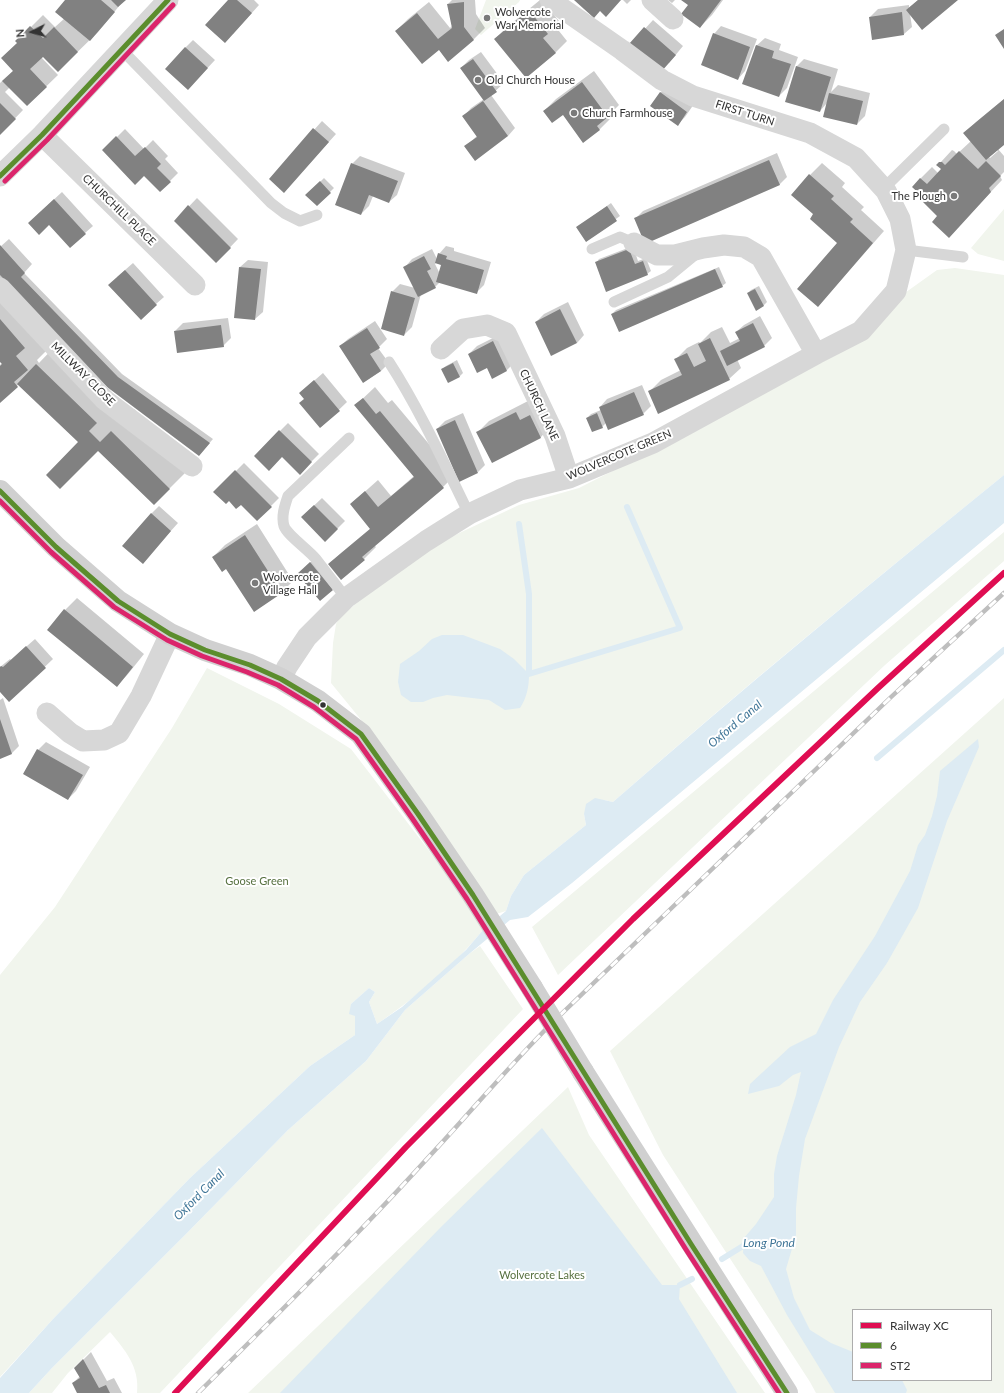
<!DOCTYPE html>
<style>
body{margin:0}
#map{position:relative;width:1004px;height:1393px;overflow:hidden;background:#fff;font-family:Lato,sans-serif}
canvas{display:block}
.legend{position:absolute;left:852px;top:1309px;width:140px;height:72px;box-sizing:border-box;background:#fff;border:1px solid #adadad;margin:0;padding:5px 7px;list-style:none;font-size:12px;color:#333}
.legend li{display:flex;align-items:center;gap:8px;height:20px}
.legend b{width:20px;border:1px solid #adadad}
.north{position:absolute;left:12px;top:12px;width:40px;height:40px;-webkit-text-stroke:3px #fff;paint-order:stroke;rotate:264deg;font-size:11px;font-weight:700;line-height:16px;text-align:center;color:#333}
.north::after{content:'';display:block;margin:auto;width:14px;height:18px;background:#333;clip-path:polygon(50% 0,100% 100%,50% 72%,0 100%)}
</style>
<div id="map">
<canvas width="1004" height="1393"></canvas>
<ul class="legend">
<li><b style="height:5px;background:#df0d52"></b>Railway XC</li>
<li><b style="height:5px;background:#5b8d2d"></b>6</li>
<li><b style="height:5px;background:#db256b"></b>ST2</li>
</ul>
<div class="north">N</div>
</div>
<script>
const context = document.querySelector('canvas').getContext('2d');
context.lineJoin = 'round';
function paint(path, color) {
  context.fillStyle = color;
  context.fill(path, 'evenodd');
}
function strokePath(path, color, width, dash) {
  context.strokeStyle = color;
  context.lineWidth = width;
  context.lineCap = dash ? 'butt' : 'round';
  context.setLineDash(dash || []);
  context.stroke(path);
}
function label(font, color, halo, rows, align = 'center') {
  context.font = font + ' Lato,sans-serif';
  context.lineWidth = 4;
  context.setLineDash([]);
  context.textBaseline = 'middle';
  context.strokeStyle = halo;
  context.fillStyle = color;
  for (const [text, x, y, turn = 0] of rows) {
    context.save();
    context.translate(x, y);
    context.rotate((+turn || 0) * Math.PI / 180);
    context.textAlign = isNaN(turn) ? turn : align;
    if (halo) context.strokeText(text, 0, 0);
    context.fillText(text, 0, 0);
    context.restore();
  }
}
const green = new Path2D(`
 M486 0H520L519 2 481 35 475 29Z
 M1004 209V261L978 254 971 248Z
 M955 268 1004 275V475C872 582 740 690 613 802L604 800 584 814 586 825 524 875 511 896 506 911 493 915 371 732 331 683 333 643 336 624 340 617 370 592 438 543 519 505 579 488 650 452 902 295 937 270Z
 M1004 532V561L885 665 558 975 532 927Z
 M207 668 279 704 351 749 463 895 483 930C454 966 415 998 377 1024L369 1002 375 992 369 988 351 1004 355 1016V1035L310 1066 190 1178 53 1319 0 1377V975L55 907 172 728Z
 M1004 698V1393H816L810 1382 663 1155 610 1051ZM853 1310H991V1380H853Z
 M480 946 523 1009 160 1393H137C140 1367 125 1350 110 1332L68 1373 52 1393H29L52 1368 188 1232 288 1130 366 1061 405 1010 469 954Z
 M568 1087 589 1135 765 1393H248Z`);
const water = new Path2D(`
 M1004 475V523L572 883 528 917 510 920 469 954 405 1010 366 1061 288 1130 188 1232 52 1368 29 1393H0V1378L53 1319 190 1178 310 1066 355 1035V1016L349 1014 351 1004 369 988 375 992 369 1002 377 1024 402 1007 466 950 483 930 506 911 511 896 524 875 586 825 584 814 586 804 595 798 613 802C741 690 872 582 1004 475Z
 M442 635H463L500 649 514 659 529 674C529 687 527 697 520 708L505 710 489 700 447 695 433 698 423 702H411L401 695 398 682 400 664 419 651 432 639Z
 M978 739 979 747 947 821 918 908 887 963 860 1002 839 1047 805 1139 799 1176 796 1208V1235L786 1269 794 1298 810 1330 831 1343 853 1352V1380H902L907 1390 906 1393H835L787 1315 761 1266 750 1261 743 1253 744 1238 756 1224 774 1197V1174L777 1156 796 1095 801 1072 793 1075 779 1086 748 1094 750 1084 790 1047 816 1034 833 1000 875 936 910 871 918 845 925 835 932 816 937 796 940 771Z
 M542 1128 662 1285H680L679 1299 737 1393H280L441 1227Z`);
const shadow = new Path2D(`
 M67 0H124L98 32 58 71 43 55 41 57 58 75 27 105 10 87 5 92 23 110 0 134V83L14 70 18 42 17 41 43 15 55 27 65 18Z
 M229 0H254L259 5 233 34Z
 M452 0H475L476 14 485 28 474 39 448 61 439 49 396 31 408 19 429 2 450 28 452 26 448 4Z
 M540 0H542L559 21 555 26 567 41 555 53 495 39 507 27Z
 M623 0H631L627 4Z
 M668 0H675L672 3Z
 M683 0H723L712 15 700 27 689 5Z
 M918 0H957L910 14 912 27 904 34 870 17 878 9 909 5V8Z
 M653 20 683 46 669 63 631 44Z
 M721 26 757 39 745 71 738 79 714 34Z
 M765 38 781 44 779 50 798 57 787 88 779 96 755 47Z
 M193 40 215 60 188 89 185 48Z
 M481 52 504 83 491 95 515 128 508 136 466 146 478 135 464 116 471 108 484 99 461 68 469 60Z
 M804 59 838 69 831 92 838 85 870 93 865 116 857 124 827 103 820 111 796 67Z
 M594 71 619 105 609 115 611 118 600 129 583 142 563 114 544 111 556 99Z
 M668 85 694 104 685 117 678 124 660 93Z
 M1004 99V144L998 149 1004 156V172L1000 176 1002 180 960 225 939 216 926 199 920 179 932 167 938 173 942 169 940 163 952 150 954 151 957 154 971 141 965 133 976 122ZM997 150 998 151 990 158 989 157Z
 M322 121 336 134 292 183 270 179Z
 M125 129 144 149 153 140 168 156 165 159 178 173 160 191 144 174 104 150Z
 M777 153 787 177 779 185 635 219 643 211Z
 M360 156 405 173 397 195 389 202 373 196 369 206 361 214 352 164Z
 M822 163 845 183 842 187 864 207 861 210 884 231 818 306 838 242 815 214 810 175Z
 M324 178 334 188 317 205 307 195Z
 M62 192 93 226 85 233 49 224 37 215Z
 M197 198 238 239 216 262 175 221Z
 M611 203 620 216 587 240 578 227Z
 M9 239 32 264 24 273 122 374 213 439 199 455 108 386 42 317 41 319 46 325 38 334 50 347 37 360 39 363 59 342 119 400 111 408 123 420 134 409 192 466 154 504 98 450 60 488 47 475 79 442 19 384 0 401V365L2 363 0 360V247Z
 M446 246 454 248V251L491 262 484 285 476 293 440 282 435 287 421 294 412 327 404 335 392 292 400 284 415 288 405 267 412 259 432 249 437 259 439 254ZM436 263 443 265 440 274 435 264Z
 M633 246 638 261 646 258 651 271 647 274 596 263 599 259Z
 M248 260 268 262 263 312 255 319 240 267Z
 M133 263 164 297 156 304 117 277Z
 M719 267 726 283 722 286 612 314 616 310Z
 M759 286 767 302 764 305 756 309 748 293 751 290Z
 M568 302 584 335 577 343 536 322 544 314Z
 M760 316 772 338 764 346 737 359 741 368 729 379 649 392 661 380 681 370 676 359 687 348 699 342 700 343 711 332 722 327 730 343 740 338 736 332 744 325Z
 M228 318 231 338 223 346 175 331 183 323Z
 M375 321 387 339 378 348 389 363 381 371 364 382 340 346 348 339Z
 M501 334 515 362 507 370 492 377 487 367 469 354 477 346Z
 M457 360 463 373 459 377 442 369 446 366Z
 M323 373 347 402 321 427 305 398 300 393Z
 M642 385 651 406 643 414 606 423 602 427 587 418 591 414 601 410 600 407 607 399Z
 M375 387 388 403 392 400 455 475 443 487 374 545 376 547 364 559 329 564 341 553 371 528 351 504 378 480 391 496 414 476 356 405Z
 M528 401 552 425 541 437 492 462 477 433 489 421Z
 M463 413 485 465 478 472 437 429 445 421Z
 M288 423 319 454 300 473 282 456H255Z
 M244 463 279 498 257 520 241 503 229 500 215 492Z
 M322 498 345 521 325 541 302 517Z
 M159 506 178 523 143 562 151 514Z
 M257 524 293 581 281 593 226 568 213 557 225 545Z
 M318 556 340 582 320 600 306 566Z
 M77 598 144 654 128 674 117 686 65 610Z
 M35 639 53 659 9 701 0 691V667L10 659 11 660Z
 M3 698 19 746 12 753 0 758V700Z
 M46 742 90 767 76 791 68 799 24 773 38 750Z
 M91 1352 107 1381 114 1378 122 1393H78L73 1383 80 1376 75 1368Z`);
const stream = new Path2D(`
 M519 524 529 594V674L680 628 627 507
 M877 758 1004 650
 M722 1259 743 1246
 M680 1285 692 1279`);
const building = new Path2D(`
 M65 0H101L115 12 90 41 55 12Z
 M111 0H126L118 7Z
 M228 0H237L252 13 225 43 205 25Z
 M574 0H621L606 17 600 11 594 18Z
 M681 0H721L700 28 681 14 688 5Z
 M918 0H958L922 30 906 10Z
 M464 2V27L474 40 448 62 439 50 422 64 395 31 417 13 438 39 452 28 447 4Z
 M529 10 548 34 543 38 556 53 526 78 494 39Z
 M902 12 904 35 872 40 869 17Z
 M30 26 43 38 54 27 78 52 58 72 43 57 30 69 47 87 27 106 2 81 13 71 1 58 17 43 15 41Z
 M644 27 676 55 661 72 629 44Z
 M1004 29V49L995 35Z
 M713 33 750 47 738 80 701 65Z
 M756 45 774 51 772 58 791 64 779 97 742 84Z
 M185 47 208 68 188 90 165 69Z
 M473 59 497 92 484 101 460 68Z
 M796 66 831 77 820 112 785 102Z
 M582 82 608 117 597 126 600 130 583 143 563 115 552 123 543 111Z
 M660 92 687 112 678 126 650 106Z
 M829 93 863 101 857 125 823 117Z
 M1004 99V145L986 160 963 133Z
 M483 101 508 136 475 161 464 146 477 137 462 116Z
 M0 103 16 119 0 135Z
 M313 128 329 142 284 193 269 179Z
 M116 136 135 156 145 147 161 164 157 168 171 182 160 192 144 176 135 185 102 150Z
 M959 151 978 169 986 161 1001 176 989 188 991 192 949 238 932 222 937 216 923 202 925 199 912 187 920 178 927 184 941 169 936 165 939 162H942L945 165Z
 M769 160 780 185 645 244 634 218Z
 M351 163 398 181 389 203 369 195 361 215 335 205Z
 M809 174 834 196 831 199 853 219 850 222 873 243 818 307 797 289 837 243 810 219 813 214 791 195Z
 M320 181 331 193 317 206 305 195Z
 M54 199 86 234 70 248 49 225 39 235 28 223Z
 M188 205 231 248 216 263 174 221Z
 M607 206 617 221 586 242 576 227Z
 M0 245 25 273 21 277 118 377 210 443 199 456 107 387 11 286 0 275Z
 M629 249 635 264 643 261 648 275 606 292 595 262Z
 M438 253 447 256 446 259 484 270 477 294 436 282 441 265 435 263Z
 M424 256 431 269 427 271 436 288 418 297 403 267Z
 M239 267 261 269 255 320 234 318Z
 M715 269 723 287 619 332 611 314Z
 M125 270 157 305 141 320 108 285Z
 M755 289 764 306 756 311 747 293Z
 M391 291 415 298 404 336 381 329Z
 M560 309 577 343 551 356 535 322Z
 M0 319 25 348 16 356 28 370 14 382 18 387 0 403V366L2 364 0 362Z
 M753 323 765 347 727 366 720 351 740 341 735 332Z
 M221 325 224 347 177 353 174 331Z
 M367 328 380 348 370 354 381 371 363 383 339 346Z
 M710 338 730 380 658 414 648 391 682 375 674 359 687 353 694 367 706 361 698 344Z
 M493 341 507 371 492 379 487 368 477 373 468 354Z
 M453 363 460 377 448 383 441 369Z
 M36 364 97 423 89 431 100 442 111 431 170 489 154 505 98 451 60 489 46 475 78 442 17 384Z
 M314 380 340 411 320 428 299 403 304 399 299 393Z
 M634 392 644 415 608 430 599 407Z
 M363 398 376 414 380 411 444 488 362 557 365 560 341 580 328 564 370 529 350 504 365 491 378 507 414 477 354 405Z
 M516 412 520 420 530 415 541 438 492 463 476 432Z
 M597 413 603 428 592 432 586 418Z
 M455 420 478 473 459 482 436 429Z
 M279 430 312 462 300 475 282 457 269 471 254 456Z
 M235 470 272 507 257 521 241 505 236 509 229 501 226 504 213 492Z
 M314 505 338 529 325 542 301 517Z
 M151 513 171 531 143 564 122 546Z
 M245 535 282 593 254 612 226 569 222 572 212 557Z
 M310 562 333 590 320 601 297 574Z
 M64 609 133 667 117 687 47 630Z
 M26 646 46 668 9 702 0 692V667L1 666 3 667Z
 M0 719 12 754 0 759Z
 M37 749 83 775 68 800 23 774Z
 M83 1359 99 1388 106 1385 110 1393H77L72 1383 80 1378 74 1368Z`);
const lane = new Path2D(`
 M122 50 271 203 284 213 300 221 317 215
 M884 188 944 129
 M592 249 620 237 634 243
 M906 250 963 257
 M614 302 668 277 696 254
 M389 362C420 410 444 463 469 514
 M346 598C336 585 326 572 316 559 309 550 287 535 284 526 281 516 285 505 288 496L349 438`);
const street = new Path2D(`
 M652 0 673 19
 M42 135 195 285
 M0 176 42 135 168 0
 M634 243 657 255H675L703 248 724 245 744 247 761 257 816 354
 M0 288 105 400 192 466
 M441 349 463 329 487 325 506 333 555 436 569 478
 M281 679 287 667 307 637 346 598 426 541 469 514 520 490 569 478 653 443 816 354 861 331 896 291 906 250 900 219 886 191 856 158 810 133 693 96 662 80 622 50 550 0
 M47 713 70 733 83 741 104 740 119 733 141 696 170 634`);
const secondary = new Path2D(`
 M0 491 56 547 118 601 170 634 205 650 250 665 281 679 318 701 361 734 418 814 473 895 532 988
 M583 1072 787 1393`);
const rail = new Path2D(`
 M198 1393C275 1317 352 1241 425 1161 468 1115 508 1067 552 1023L890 698 1004 593`);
const secondaryBridge = new Path2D(`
 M532 988 583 1072`);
const bus1 = new Path2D(`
 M0 176 42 135 168 0
 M0 491 56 547 118 601 170 634 205 650 250 665 281 679 318 701 361 734 418 814 473 895 691 1244 787 1393`);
const bus2 = new Path2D(`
 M5 181 47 140 173 5
 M0 501 51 552 114 607 167 640 202 656 247 672 278 685 314 707 356 739 412 818 467 899 685 1248 779 1393`);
const rail1 = new Path2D(`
 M175 1393 406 1147 633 919 878 688 1004 573`);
const markers = [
 [487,18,4,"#7a7a7a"],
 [478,80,4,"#7a7a7a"],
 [574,113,4,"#7a7a7a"],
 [954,196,4,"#7a7a7a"],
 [255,583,4,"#7a7a7a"],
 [323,705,3.5,"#333"]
];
const poiNames = [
 ["Wolvercote",495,12],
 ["War Memorial",495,25],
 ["Old Church House",486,80],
 ["Church Farmhouse",582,113],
 ["The Plough",946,196,"right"],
 ["Wolvercote",263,577],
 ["Village Hall",263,590]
];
const streetNames = [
 ["FIRST TURN",745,113,18],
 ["CHURCHILL PLACE",119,210,44],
 ["MILLWAY CLOSE",83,374,45],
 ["CHURCH LANE",539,405,65],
 ["WOLVERCOTE GREEN",619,455,-23]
];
const parkNames = [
 ["Goose Green",257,881],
 ["Wolvercote Lakes",542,1275]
];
const waterNames = [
 ["Oxford Canal",735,724,-40],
 ["Oxford Canal",199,1195,-45],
 ["Long Pond",769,1243]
];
paint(green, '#f1f5ed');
paint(water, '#ddebf3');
paint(shadow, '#0003');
strokePath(stream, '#ddebf3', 6);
paint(building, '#818181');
strokePath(lane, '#d7d7d7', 11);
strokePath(street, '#d7d7d7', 21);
strokePath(secondary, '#d0d0d0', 22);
strokePath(rail, '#bebebe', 4.5);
strokePath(rail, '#fff', 3, [9]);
strokePath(secondaryBridge, '#d0d0d0', 22);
strokePath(bus1, '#5b8d2d', 5);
strokePath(bus2, '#db256b', 5);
strokePath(rail1, '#df0d52', 6);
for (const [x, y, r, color] of markers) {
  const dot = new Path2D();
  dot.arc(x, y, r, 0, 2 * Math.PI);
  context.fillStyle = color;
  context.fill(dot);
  strokePath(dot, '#fff', 1.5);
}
label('11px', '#333', '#fff', poiNames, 'left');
label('11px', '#333', '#fff', streetNames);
label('11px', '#56703f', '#fff', parkNames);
label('italic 12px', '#3f7597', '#fff', waterNames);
</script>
